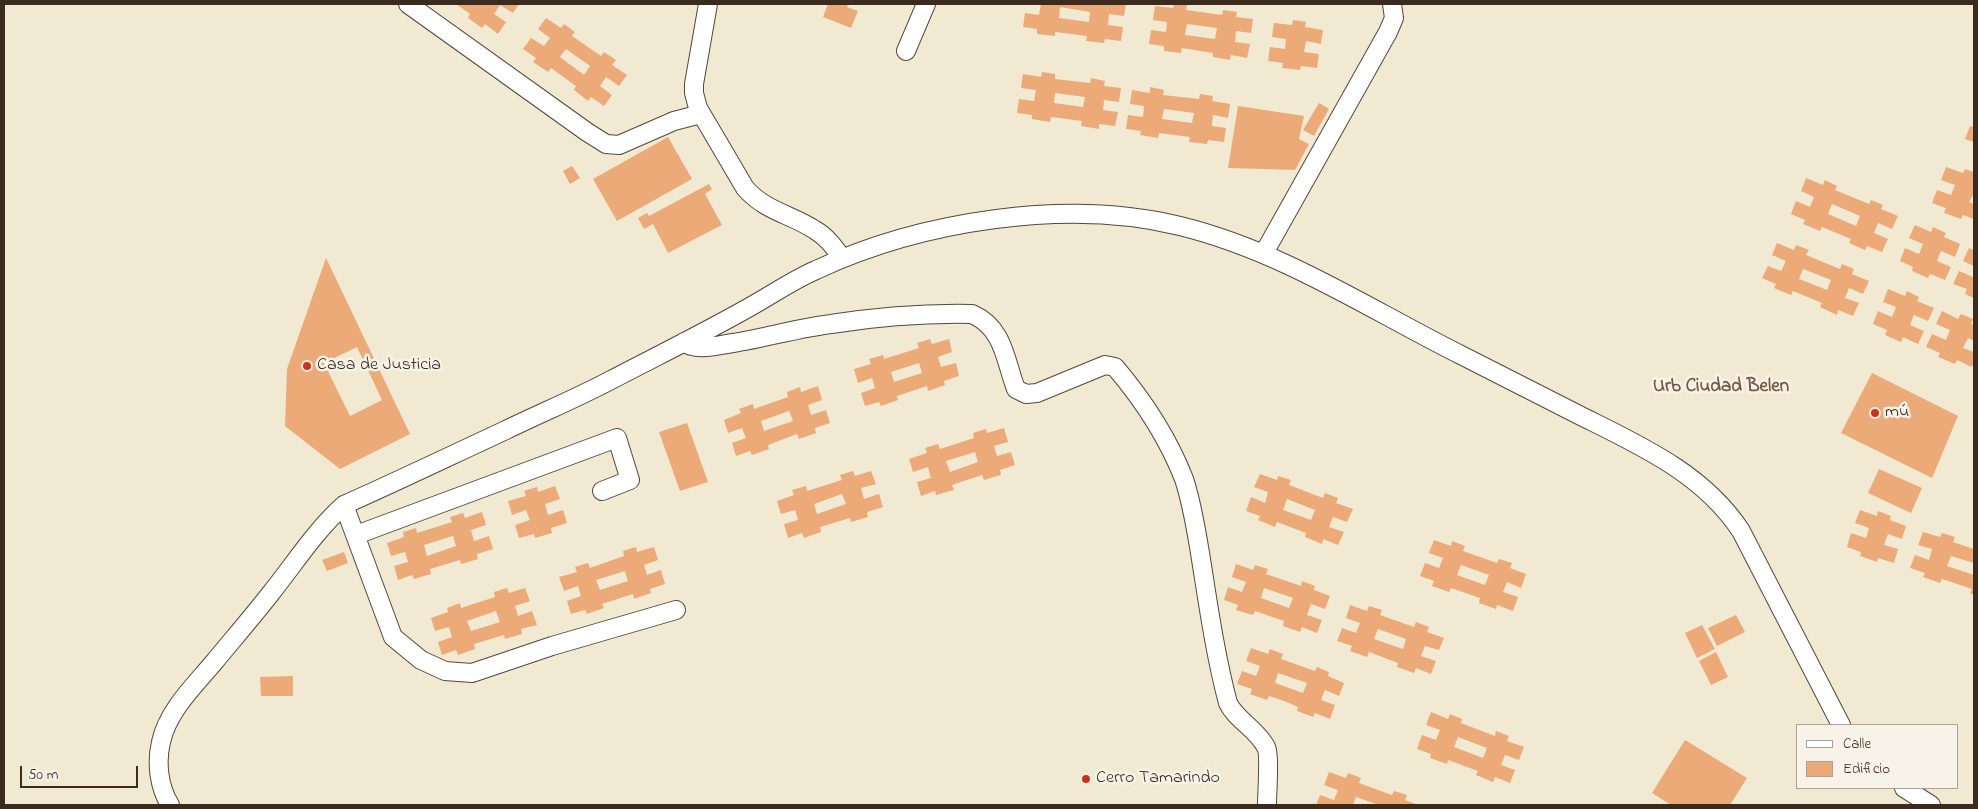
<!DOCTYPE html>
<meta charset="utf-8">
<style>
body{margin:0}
#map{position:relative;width:1978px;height:809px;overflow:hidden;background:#f2e9d3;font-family:"Indie Flower",sans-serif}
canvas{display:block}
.frame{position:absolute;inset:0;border:5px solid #3b2a1e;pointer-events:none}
.legend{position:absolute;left:1796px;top:724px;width:162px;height:65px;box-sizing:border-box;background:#f7f3e8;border:1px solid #aca397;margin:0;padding:6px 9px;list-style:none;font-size:15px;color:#3b2a1e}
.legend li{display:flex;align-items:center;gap:10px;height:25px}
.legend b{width:25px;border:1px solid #aca397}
.scale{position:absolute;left:20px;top:766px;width:118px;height:22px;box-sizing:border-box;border:2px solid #3b2a1e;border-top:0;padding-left:6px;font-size:15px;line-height:18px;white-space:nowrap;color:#3b2a1e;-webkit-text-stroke:4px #f7f3e8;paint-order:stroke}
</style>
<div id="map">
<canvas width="1978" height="809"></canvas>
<div class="frame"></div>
<ul class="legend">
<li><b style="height:6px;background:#fff"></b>Calle</li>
<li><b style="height:14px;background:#ebaa78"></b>Edificio</li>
</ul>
<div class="scale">50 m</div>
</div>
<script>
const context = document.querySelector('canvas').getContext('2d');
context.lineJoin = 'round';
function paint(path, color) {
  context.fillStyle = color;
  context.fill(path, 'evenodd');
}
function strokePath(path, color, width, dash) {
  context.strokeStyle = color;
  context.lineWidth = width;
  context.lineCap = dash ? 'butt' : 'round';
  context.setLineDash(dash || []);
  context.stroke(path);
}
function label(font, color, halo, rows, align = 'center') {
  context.font = font + ' "Indie Flower",sans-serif';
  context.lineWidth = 5;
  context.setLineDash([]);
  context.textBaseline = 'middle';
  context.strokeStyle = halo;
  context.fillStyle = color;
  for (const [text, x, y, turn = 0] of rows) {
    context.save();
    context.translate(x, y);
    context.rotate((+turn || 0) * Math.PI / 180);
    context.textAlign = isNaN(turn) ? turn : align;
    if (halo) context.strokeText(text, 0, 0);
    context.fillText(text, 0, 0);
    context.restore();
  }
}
const building = new Path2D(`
 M456 4H519L513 13 500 5 494 14 506 22 498 34 485 24 482 28 468 18 470 14Z
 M828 4H848L847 7 858 11 851 28 823 17Z
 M1041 4H1126L1124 16 1109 14 1108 25 1123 27 1121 41 1105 39 1104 43 1086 41 1087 36 1055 32V36L1037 34V29L1023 27 1025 13 1039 15ZM1060 7 1090 12 1089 22 1059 18Z
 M1174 4 1187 5 1186 10 1222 15 1223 10 1237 12 1236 17 1253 19 1251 33 1236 31 1235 42 1250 44 1247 58 1231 55 1230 60 1213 57V53L1182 48 1181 53 1164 51V46L1149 44 1151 30 1166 32 1167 22 1153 20 1155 6 1173 8ZM1187 24 1217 28 1215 39 1185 35Z
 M546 18 561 28 564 24 575 32 572 36 601 56 604 52 616 60 612 65 627 75 619 86 606 77 600 86 612 95 604 106 591 97 588 101 574 90 576 86 551 68 548 72 533 62 536 58 523 49 531 38 544 46 550 38 538 29ZM566 49 590 66 584 75 560 57Z
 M1293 20 1306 22 1305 27 1323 30 1321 44 1306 41 1304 52 1319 54 1317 68 1301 66 1300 70 1282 68 1283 63 1268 61 1270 47 1285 49 1286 39 1272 37 1274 23 1292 25Z
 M1042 72 1055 74V79L1090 83 1091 78 1105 81 1104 86 1121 88 1119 102 1104 100 1103 110 1118 112 1115 126 1099 124V129L1081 126 1082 121 1051 117 1050 122 1032 119V115L1017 113 1019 99 1034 101 1036 90 1021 88 1023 74 1041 77ZM1055 93 1085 97 1083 107 1054 103Z
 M1150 87 1164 90 1163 95 1199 99 1200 94 1213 96 1212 101 1230 104 1228 118 1213 115 1212 126 1226 128 1224 142 1208 140 1207 144 1189 142 1190 137 1159 133 1158 138 1140 135 1141 131 1126 129 1128 115 1143 117 1144 106 1130 104 1132 90 1150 93ZM1164 109 1194 113 1192 123 1162 119Z
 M1319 103 1329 109 1314 136 1303 130Z
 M1238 106 1304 116 1299 139 1309 144 1295 170 1228 168Z
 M1970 126 1974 127V142L1965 139Z
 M668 137 692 179 617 221 593 179Z
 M572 166 580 178 570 184 563 171Z
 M1946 167 1963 173 1965 169 1974 172V193L1969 202 1974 204V219L1963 215 1961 219 1944 213 1946 208 1932 203 1937 190 1951 195 1955 185 1941 180Z
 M1806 178 1823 185 1825 180 1837 186 1835 190 1869 204 1871 200 1883 205 1881 209 1898 216 1892 229 1878 223 1874 233 1888 239 1882 252 1867 246 1865 250 1849 243 1851 239 1822 227 1820 231 1803 224 1805 220 1791 214 1796 201 1810 207 1814 197 1801 191ZM1832 204 1860 216 1856 226 1828 214Z
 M709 184 712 189 705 194 722 225 668 253 653 224 644 229 638 218 647 213 649 216Z
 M1915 225 1931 232 1933 227 1946 233 1944 237 1960 244 1955 257 1941 251 1937 261 1951 267 1945 280 1930 274 1928 278 1912 271 1913 267 1900 261 1905 248 1919 254 1923 244 1909 238Z
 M1777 243 1794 250 1796 245 1809 250 1806 255 1840 269 1842 264 1854 269 1852 274 1869 281 1863 294 1849 288 1845 298 1859 303 1853 316 1838 310 1837 315 1820 307 1822 303 1793 291 1791 295 1774 288 1776 284 1762 278 1768 266 1781 271 1786 261 1772 255ZM1803 269 1831 280 1827 290 1799 279Z
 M1969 248 1974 250V266L1963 261Z
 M326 258 410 434 340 469 285 426 287 369ZM357 347 382 400 350 416 324 363Z
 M1959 271 1973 277 1974 273V298L1965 294 1967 289 1953 284Z
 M1888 289 1905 296 1907 291 1919 297 1917 301 1934 308 1928 321 1914 315 1910 325 1924 331 1918 344 1903 337 1901 342 1885 335 1887 330 1873 324 1878 311 1892 317 1896 307 1883 302Z
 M1942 311 1958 319 1961 314 1973 319 1971 324 1974 325V341L1968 338 1963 348 1974 352V361L1972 367 1957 360 1955 364 1938 357 1940 353 1926 347 1932 334 1946 340 1950 330 1936 324Z
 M930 339 932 344 949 339 952 352 938 357 941 367 956 363 959 376 944 381 945 385 928 391 927 386 897 396 898 400 881 406 879 402 865 406 861 393 875 388 872 378 858 383 854 369 871 364 869 359 883 355 884 359 919 348 917 343ZM919 363 922 373 894 382 891 372Z
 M1872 373 1958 416 1932 478 1841 433Z
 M818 386 822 400 808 405 811 415 826 410 830 423 815 428 816 433 799 439 797 434 768 445 769 449 752 455 750 451 736 456 732 443 746 438 742 428 728 433 724 420 741 413 739 409 753 404 754 409 788 397 787 392 800 387 801 392ZM789 411 793 421 764 431 761 421Z
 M687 423 708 482 680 491 659 432Z
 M1004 428 1008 442 994 446 997 456 1011 452 1015 465 1000 470 1001 475 984 480 982 475 952 485 954 490 936 495 935 491 921 496 917 482 931 478 928 467 913 472 909 459 927 453 925 448 938 444 940 449 974 438 973 433 986 429 987 433ZM975 452 978 462 950 472 946 461Z
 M1879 469 1922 488 1911 513 1868 493Z
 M853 471 855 476 871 471 876 484 861 488 864 499 879 494 883 507 867 512 868 517 851 522 850 518 820 527 821 532 804 538 802 533 788 538 784 524 798 520 795 510 781 514 777 501 794 495 792 490 806 486 807 491 842 480 840 475ZM842 494 846 504 817 514 814 504Z
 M1260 474 1277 480 1278 476 1291 480 1289 485 1323 498 1325 493 1338 498 1336 503 1353 509 1347 522 1333 517 1329 527 1344 532 1338 545 1323 539 1322 544 1305 537 1306 533 1277 522 1275 527 1258 520 1260 516 1246 511 1251 497 1265 503 1268 492 1254 487ZM1287 499 1315 510 1311 520 1283 510Z
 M555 486 560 499 545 504 548 515 563 510 567 523 551 528 552 533 535 538 534 534 519 538 515 525 530 520 526 510 512 515 508 501 526 496 524 491 537 487 538 492Z
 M1860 510 1877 516 1878 511 1891 516 1890 520 1906 526 1902 539 1888 534 1884 545 1898 549 1894 563 1878 558 1877 562 1860 556 1861 552 1847 547 1851 533 1866 538 1869 528 1855 523Z
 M482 512 486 525 471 530 474 541 489 536 493 549 477 554 478 559 461 564 460 560 430 569 431 574 414 579 412 575 398 580 394 566 408 562 405 552 391 556 387 543 404 537 403 532 416 528 417 533 452 522 450 517 463 513 465 518ZM453 536 456 546 427 556 424 545Z
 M1923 532 1940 537 1942 533 1955 537 1953 542 1974 549V563L1951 556 1947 566 1974 575V595L1970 593 1972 589 1942 579 1940 583 1923 577 1925 573 1910 568 1915 555 1929 560 1932 549 1918 545Z
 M1434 540 1451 546 1452 541 1465 546 1463 551 1497 563 1499 559 1512 563 1510 568 1526 574 1521 588 1507 582 1503 592 1518 597 1513 611 1497 605 1496 609 1479 603 1480 598 1451 588 1449 592 1432 586 1434 581 1420 576 1425 563 1439 568 1443 558 1429 553ZM1461 565 1489 575 1485 585 1457 575Z
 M636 547 637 552 654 547 658 560 644 565 647 575 661 570 665 584 650 589 651 593 634 599 633 594 602 604 604 608 587 614 585 610 571 614 567 601 581 596 578 586 564 591 559 577 577 572 575 567 588 563 590 568 624 556 623 551ZM625 571 628 581 600 590 596 580Z
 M344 552 348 563 327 571 322 560Z
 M1236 564 1253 570 1255 565 1268 569 1266 574 1301 586 1302 581 1315 586 1314 590 1330 596 1325 609 1311 604 1307 615 1322 620 1317 633 1302 627 1300 632 1283 626 1284 621 1255 611 1253 615 1236 610 1238 605 1224 600 1228 587 1242 592 1246 582 1232 577ZM1264 588 1293 598 1289 608 1261 598Z
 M507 588 509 593 525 588 530 601 515 606 518 616 532 611 537 625 521 629 522 634 505 639 504 635 474 644 475 649 458 655 456 650 442 655 438 642 452 637 449 627 435 631 431 618 448 612 447 608 460 603 461 608 495 597 494 592ZM496 611 500 622 471 631 467 621Z
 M1350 605 1367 611 1369 606 1382 610 1380 615 1414 627 1416 622 1429 627 1427 632 1444 638 1439 650 1425 646 1421 656 1436 661 1431 674 1416 668 1414 673 1397 667 1398 663 1369 652 1367 657 1350 651 1352 646 1337 641 1342 628 1356 633 1360 623 1346 618ZM1378 629 1406 639 1403 649 1374 639Z
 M1736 615 1745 632 1717 646 1708 628Z
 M1702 625 1715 649 1697 658 1685 633Z
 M1251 648 1268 654 1270 649 1283 654 1281 659 1315 671 1317 667 1329 672 1328 676 1344 683 1339 696 1325 690 1321 700 1335 705 1330 719 1315 713 1313 717 1297 711 1298 707 1284 701 1269 696 1267 700 1250 694 1252 689 1237 684 1242 671 1256 676 1260 666 1246 661ZM1278 673 1307 683 1303 693 1275 683Z
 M1716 652 1728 677 1711 685 1699 661Z
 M293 676V696H261L260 677Z
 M1431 712 1448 719 1450 714 1462 719 1461 723 1495 736 1496 731 1509 736 1507 741 1524 747 1519 760 1505 755 1501 765 1515 770 1510 783 1495 777 1493 782 1476 775 1478 771 1448 760 1447 764 1430 758 1431 754 1417 749 1422 735 1436 740 1440 730 1426 725ZM1458 737 1487 748 1483 758 1454 747Z
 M1685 740 1747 778 1730 805H1671L1652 793Z
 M1329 772 1346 778 1348 773 1361 778 1359 783 1392 795 1394 791 1407 795 1405 800 1418 805H1379L1356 797 1353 805H1316L1320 795 1334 800 1338 790 1324 785Z`);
const minor = new Path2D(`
 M408 4 587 132 606 144 619 145 674 121 701 114
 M708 4 694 84V93L698 108 745 188C766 212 791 214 815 230 827 237 834 247 842 258
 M906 51 926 4
 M1264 253 1388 32 1394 18 1392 4
 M684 342C695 352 719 345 733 343 766 338 798 328 831 324 877 317 925 313 972 314 1004 328 1005 360 1016 389L1026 394 1037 393 1105 365 1115 367C1143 400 1168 438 1184 479 1192 503 1196 529 1200 553 1208 603 1215 654 1228 703 1236 720 1257 729 1266 747 1270 754 1267 794 1267 805
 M344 505 393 637 421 660 445 671 472 673 552 646 676 610
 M356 535 617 438 630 480 602 491
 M1904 788 1931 805
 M170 805C159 787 156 763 161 742 168 710 195 685 215 661 234 638 253 616 271 593 295 563 315 531 344 505 398 481 452 455 506 430 541 413 577 398 611 380 659 355 708 331 755 304 776 292 795 279 816 270 921 221 1067 198 1180 226 1282 251 1369 309 1461 355 1501 375 1540 395 1579 415 1639 445 1703 473 1741 531L1841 725`);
const markers = [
 [307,366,5,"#c8321e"],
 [1875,413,5,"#c8321e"],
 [1086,779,5,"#c8321e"]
];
const poiNames = [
 ["Casa de Justicia",317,366],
 ["mú",1885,413],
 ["Cerro Tamarindo",1096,779]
];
const neighbourhoodNames = [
 ["Urb Ciudad Belen",1721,388]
];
paint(building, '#ebaa78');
strokePath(minor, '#564739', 20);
strokePath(minor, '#fff', 18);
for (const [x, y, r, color] of markers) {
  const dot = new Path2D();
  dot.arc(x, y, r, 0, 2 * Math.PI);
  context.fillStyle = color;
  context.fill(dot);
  strokePath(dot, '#f7f3e8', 2);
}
label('18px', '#3b2a1e', '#f7f3e8', poiNames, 'left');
label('bold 19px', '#79573e', '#f7f3e8', neighbourhoodNames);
</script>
